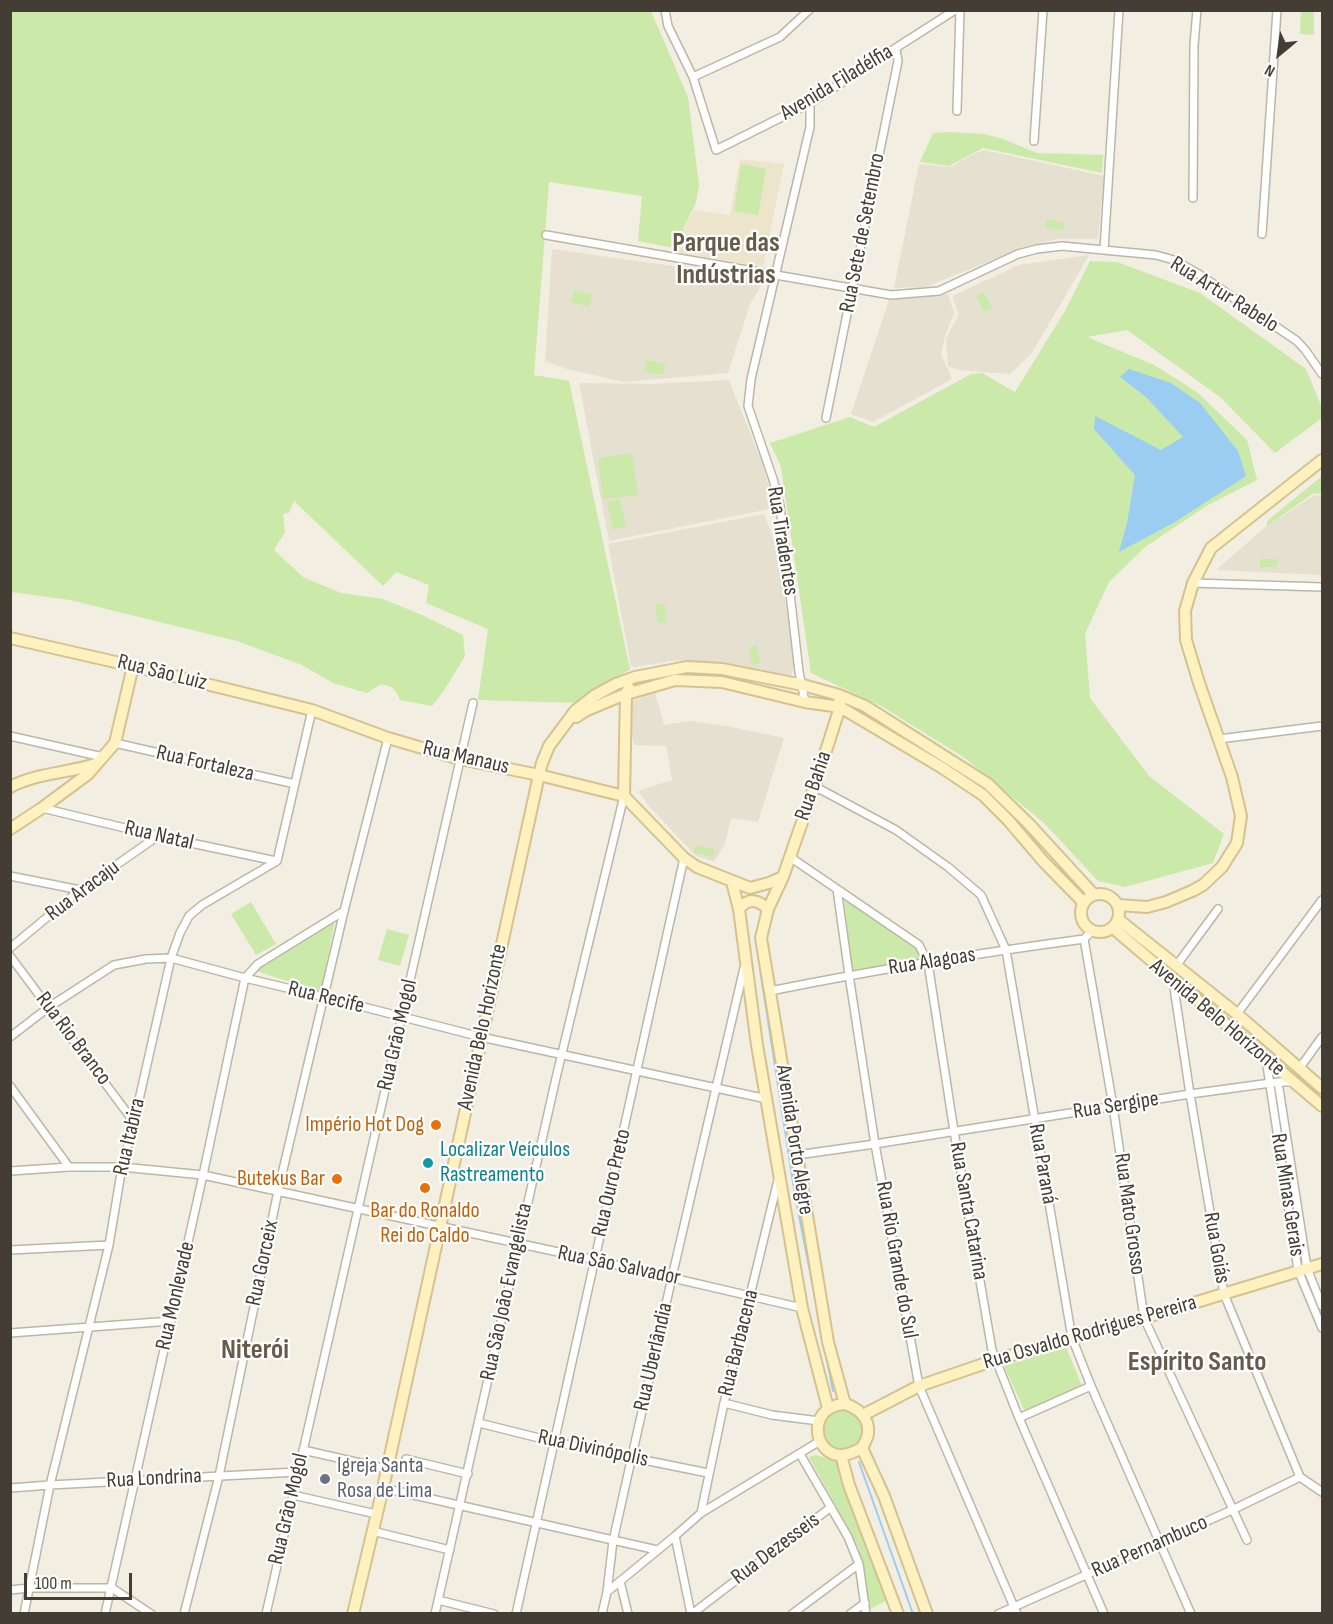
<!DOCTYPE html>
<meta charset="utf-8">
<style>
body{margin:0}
#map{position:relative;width:1333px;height:1624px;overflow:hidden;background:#f2eee2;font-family:"Sofia Sans Condensed",sans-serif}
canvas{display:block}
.frame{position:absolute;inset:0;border:12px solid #443d33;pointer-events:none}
.north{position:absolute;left:1249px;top:24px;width:60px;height:60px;-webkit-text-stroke:4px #fff;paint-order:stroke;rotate:209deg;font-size:16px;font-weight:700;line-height:24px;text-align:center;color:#443d33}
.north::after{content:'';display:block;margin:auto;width:21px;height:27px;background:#443d33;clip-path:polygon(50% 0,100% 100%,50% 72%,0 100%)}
.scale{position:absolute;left:24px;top:1573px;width:108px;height:27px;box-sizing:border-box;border:3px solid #443d33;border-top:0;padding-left:8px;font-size:18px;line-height:21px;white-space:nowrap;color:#443d33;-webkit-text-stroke:4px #fff;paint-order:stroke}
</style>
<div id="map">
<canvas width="1333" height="1624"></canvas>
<div class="frame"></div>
<div class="north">N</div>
<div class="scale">100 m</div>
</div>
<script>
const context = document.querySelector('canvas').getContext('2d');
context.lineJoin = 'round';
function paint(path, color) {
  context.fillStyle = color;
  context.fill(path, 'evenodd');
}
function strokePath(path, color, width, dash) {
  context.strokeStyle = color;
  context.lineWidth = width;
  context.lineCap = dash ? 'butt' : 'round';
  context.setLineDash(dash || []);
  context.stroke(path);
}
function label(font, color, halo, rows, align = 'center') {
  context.font = font + ' "Sofia Sans Condensed",sans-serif';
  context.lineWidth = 4.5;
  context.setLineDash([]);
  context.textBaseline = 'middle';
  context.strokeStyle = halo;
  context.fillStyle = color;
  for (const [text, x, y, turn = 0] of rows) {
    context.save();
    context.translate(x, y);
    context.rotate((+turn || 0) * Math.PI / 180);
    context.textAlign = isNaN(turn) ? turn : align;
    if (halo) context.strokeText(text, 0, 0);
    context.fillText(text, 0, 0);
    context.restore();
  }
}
const residential = new Path2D(`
 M984 150 1104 176 1098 239H1057L1025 247 925 287 894 288 919 164 951 167 969 156Z
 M552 249 765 279 750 304 728 373 624 382 567 369 545 361Z
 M1089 255 1032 353 1010 374 958 370 948 366 946 338 959 314 952 296 1019 265Z
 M948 294 954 313 946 333 941 354 952 379 873 422 851 414 889 300Z
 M729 380 764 468 775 508 609 541 579 383 652 384Z
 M1315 495 1322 496V575L1216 570 1264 528Z
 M764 514 779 554 794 665 791 676 720 663 669 661 636 667 631 666 608 544Z
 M655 692 664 725 690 721 726 726 784 738 758 822 731 818 725 844 714 862 695 855 650 807 638 791 672 780 666 746 634 745 629 718 632 701Z`);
const education = new Path2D(`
 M740 159 784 164 763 267 676 252 681 235 694 210 730 215Z`);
const green = new Path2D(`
 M1301 10 1314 11V35L1300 34Z
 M11 11H651L688 97 699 185 696 203 674 248 638 241 642 196 549 182 534 375 569 381 630 669 580 703 478 700 488 629 426 603 429 585 396 572 383 586 294 501 289 513 283 514 285 532 274 550 303 577 341 593 383 599 422 615 463 635 465 656 445 689 432 706 400 700C396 689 392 686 381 684L367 693 333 683 302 665 237 641 70 600 11 592Z
 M950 132 985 134 1006 140 1037 153 1103 155 1102 173 983 148 949 166 920 162 933 133Z
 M741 164 766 169 758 215 734 211Z
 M1047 219 1065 223 1063 231 1045 227Z
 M1090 261 1117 262 1200 293 1306 369 1322 408V418L1275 453 1220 397 1127 330 1087 337 1154 365 1197 392 1247 440 1257 480 1208 505 1145 547 1109 582 1085 634 1090 698 1149 776 1224 834 1213 863 1125 887 1098 881 1045 824 965 758 883 707 811 673 781 467 770 443 850 417 874 427 971 374 982 373 1015 392 1065 311Z
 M574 290 592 295 589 307 571 302Z
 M984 292 992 308 984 312 976 296Z
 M646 360 665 364 663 375 644 372Z
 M632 453 638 495 603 499 598 458Z
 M1322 476V494L1314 493 1267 526V521Z
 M620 499 626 527 613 530 607 502Z
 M1260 559H1277V567H1260Z
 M664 603 666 622 658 623 655 605Z
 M757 645 760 664 752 665 749 647Z
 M696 845 715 849 713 857 694 853Z
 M844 899 917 949 922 961 852 972Z
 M251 902 276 944 256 955 231 914Z
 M335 920 321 992 256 971Z
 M387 929 409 935 400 966 378 960Z
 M1066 1347 1082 1386 1025 1412 1004 1366Z
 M851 1409 864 1425C864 1429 864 1435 862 1439 852 1461 816 1447 823 1422 824 1418 829 1414 832 1410Z
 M816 1455 837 1462 886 1601 868 1610 859 1548 809 1457Z`);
const water = new Path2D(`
 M1129 369 1171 383 1200 403 1238 451 1246 476 1175 522 1119 552 1127 523 1135 475 1094 429 1095 416 1161 450 1183 437 1146 397 1120 377Z`);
const stream = new Path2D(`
 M760 969 795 1195 819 1318
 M825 1350 833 1391
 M859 1462 913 1614`);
const street = new Path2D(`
 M665 10 668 26 693 77 716 150 810 103 955 10
 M693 77 780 37 809 10
 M957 111 960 10
 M1034 141 1043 10
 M1193 198 1194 45 1197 10
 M1262 234 1277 10
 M546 235 891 295 939 291 1018 254 1037 249 1062 246 1156 255 1174 260 1197 273 1297 341 1306 351 1322 374
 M1104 250 1119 10
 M826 418 898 61 896 49
 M1193 583 1322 587
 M805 702 799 672 780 506 773 479 748 406 751 379 810 127V103
 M10 736 103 757
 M1219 739 1322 726
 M115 743 295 784
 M814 786 896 830 948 867 981 895 1006 950 1072 1338 1091 1386 1191 1614
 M42 808 158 836 276 861
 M790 857 919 945 928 963 954 1131 992 1350 1019 1418 1104 1614
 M10 876 80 890
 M837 889 849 975 875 1144 919 1386 1017 1614
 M1084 939 1113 1106 1144 1318 1247 1540
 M10 948 80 890 158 836
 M10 956 134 1122
 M1176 966 1218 909
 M245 978 258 964 344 911
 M1173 981 1190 1094 1224 1294 1300 1477 1322 1492
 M770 991C874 970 979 953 1084 939L1092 931
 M1237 1014 1322 900
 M10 1037 49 1007 114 965 146 959 171 958 245 978 325 997 481 1037 767 1099
 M1266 1059 1298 1270 1322 1328
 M1299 1069 1322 1037
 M1278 1082 1307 1268 1322 1306
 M10 1086 69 1167
 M797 1155 875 1144 1190 1094 1278 1082H1292
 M10 1171 69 1167H122L203 1175 595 1260 802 1308
 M10 1250 109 1245
 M10 1333 171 1321
 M724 1403 772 1415 819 1421
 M1019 1418 1091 1386
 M479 1423 555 1442 708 1473
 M303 1450 387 1469
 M800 1454 848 1537 859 1564 866 1614
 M406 1459 468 1474
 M10 1488 50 1485 297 1472
 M383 1488 657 1550
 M293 1495 376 1514
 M701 1513 724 1403 778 1180
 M372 1531 450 1550
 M675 1536 691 1614
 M620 1581 628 1614
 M10 1590 30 1588H112L151 1614
 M607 1592 613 1541 672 1277 744 968
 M438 1600 494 1614
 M24 1614 50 1485 109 1245 122 1167 134 1122 171 958 180 933 189 916 202 905 277 861 312 710
 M105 1614 203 1175 245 978
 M184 1614 219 1476 278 1191 344 911 388 738
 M266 1614 473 703
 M435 1614 556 1078 624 796
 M516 1614 684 858
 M602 1614 607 1592 675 1536 701 1513 820 1441
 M692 1614 831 1507
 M792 1614 859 1564
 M850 1614 865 1603
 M998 1614 1232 1510 1300 1477`);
const secondary = new Path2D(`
 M10 638 133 666 312 710 388 738 460 759 539 775 624 796
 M629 688 626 694 624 796 684 858 697 867 750 888 769 883 783 877
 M839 695 840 707 816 782 783 877 768 909 761 938 828 1342 845 1404
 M576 717 585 711 623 695 675 680 722 682 805 702 840 707 941 767 983 795 1008 820 1043 861 1084 903
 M10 787C36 773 68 773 96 764
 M10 829 42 808 88 774 115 743 133 666
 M732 882 739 909 757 1045 802 1308 828 1408
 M1081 913a19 19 0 1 1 38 0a19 19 0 1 1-38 0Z
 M1118 905 1147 907 1166 902 1192 891 1203 885 1222 867 1237 843 1241 816 1232 777 1199 683 1186 640 1185 611 1193 583 1211 548 1322 460
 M739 909C749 897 758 900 768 909
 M1119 920 1237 1014 1322 1088
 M1113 928 1322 1106
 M845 1404C858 1408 870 1418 868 1434 867 1439 864 1444 862 1448 857 1450 853 1453 848 1454 814 1463 803 1406 845 1404Z
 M863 1415 919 1386 995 1360 1144 1318 1322 1264
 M862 1448 884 1496 927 1614
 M841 1455 849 1485 898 1614
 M353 1614 383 1488 539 775 542 763 549 746 575 711 594 696 616 684 635 677 687 667 722 669 803 685 839 695 865 706 988 784 1029 824 1094 895`);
const markers = [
 [436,1125,6,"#e8710a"],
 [428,1163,6,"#0f9aa8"],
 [337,1179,6,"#e8710a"],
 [425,1188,6,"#e8710a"],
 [325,1479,6,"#6b7280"]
];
const streetNames = [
 ["Avenida Filadélfia",837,83,-31],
 ["Rua Sete de Setembro",863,233,-79],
 ["Rua Artur Rabelo",1224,295,32],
 ["Rua Tiradentes",782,541,81],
 ["Rua São Luiz",162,673,14],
 ["Rua Manaus",466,758,13],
 ["Rua Fortaleza",205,764,13],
 ["Rua Bahia",814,786,-71],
 ["Rua Natal",159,836,13],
 ["Rua Aracaju",83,891,-37],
 ["Rua Alagoas",932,962,-9],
 ["Rua Recife",326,998,14],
 ["Avenida Belo Horizonte",1217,1018,40],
 ["Avenida Belo Horizonte",483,1027,-78],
 ["Rua Grão Mogol",398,1035,-77],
 ["Rua Rio Branco",73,1039,53],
 ["Rua Sergipe",1116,1106,-9],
 ["Rua Itabira",130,1137,-77],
 ["Avenida Porto Alegre",794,1140,81],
 ["Rua Paraná",1042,1164,80],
 ["Rua Ouro Preto",612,1183,-77],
 ["Rua Minas Gerais",1287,1195,81],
 ["Rua Santa Catarina",968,1211,80],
 ["Rua Mato Grosso",1129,1214,82],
 ["Rua Goiás",1216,1248,80],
 ["Rua Rio Grande do Sul",896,1260,80],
 ["Rua Gorceix",263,1263,-78],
 ["Rua São Salvador",619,1266,12],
 ["Rua São João Evangelista",507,1292,-78],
 ["Rua Monlevade",176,1296,-77],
 ["Rua Osvaldo Rodrigues Pereira",1090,1333,-16],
 ["Rua Barbacena",739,1343,-76],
 ["Rua Uberlândia",654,1357,-77],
 ["Rua Divinópolis",593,1449,12],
 ["Rua Londrina",154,1479,-3],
 ["Rua Grão Mogol",289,1509,-77],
 ["Rua Pernambuco",1150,1547,-24],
 ["Rua Dezesseis",776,1549,-37]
];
const foodNames = [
 ["Império Hot Dog",424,1125],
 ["Butekus Bar",325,1179],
 ["Bar do Ronaldo",425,1211,"center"],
 ["Rei do Caldo",425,1236,"center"]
];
const cultureNames = [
 ["Localizar Veículos",440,1150],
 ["Rastreamento",440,1175]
];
const worshipNames = [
 ["Igreja Santa",337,1466],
 ["Rosa de Lima",337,1491]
];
const districtNames = [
 ["Parque das",726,244],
 ["Indústrias",726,276],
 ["Niterói",255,1351],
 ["Espírito Santo",1197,1363]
];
paint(residential, '#e6e0d0');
paint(education, '#ece4cb');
paint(green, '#cbe9a9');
paint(water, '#9bcdf3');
strokePath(stream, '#9bcdf3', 2);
strokePath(street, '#beb6a5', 10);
strokePath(secondary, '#d4c390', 14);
strokePath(street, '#fff', 7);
strokePath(secondary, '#fff1c0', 10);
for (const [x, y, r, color] of markers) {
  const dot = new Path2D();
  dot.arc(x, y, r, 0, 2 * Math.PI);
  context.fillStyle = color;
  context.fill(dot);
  strokePath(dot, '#fff', 2);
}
label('22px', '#443d33', '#fff', streetNames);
label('22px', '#c56008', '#fff', foodNames, 'right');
label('22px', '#0d838f', '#fff', cultureNames, 'left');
label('22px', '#5b616d', '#fff', worshipNames, 'left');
label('bold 28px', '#675c4a', '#fff', districtNames);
</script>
